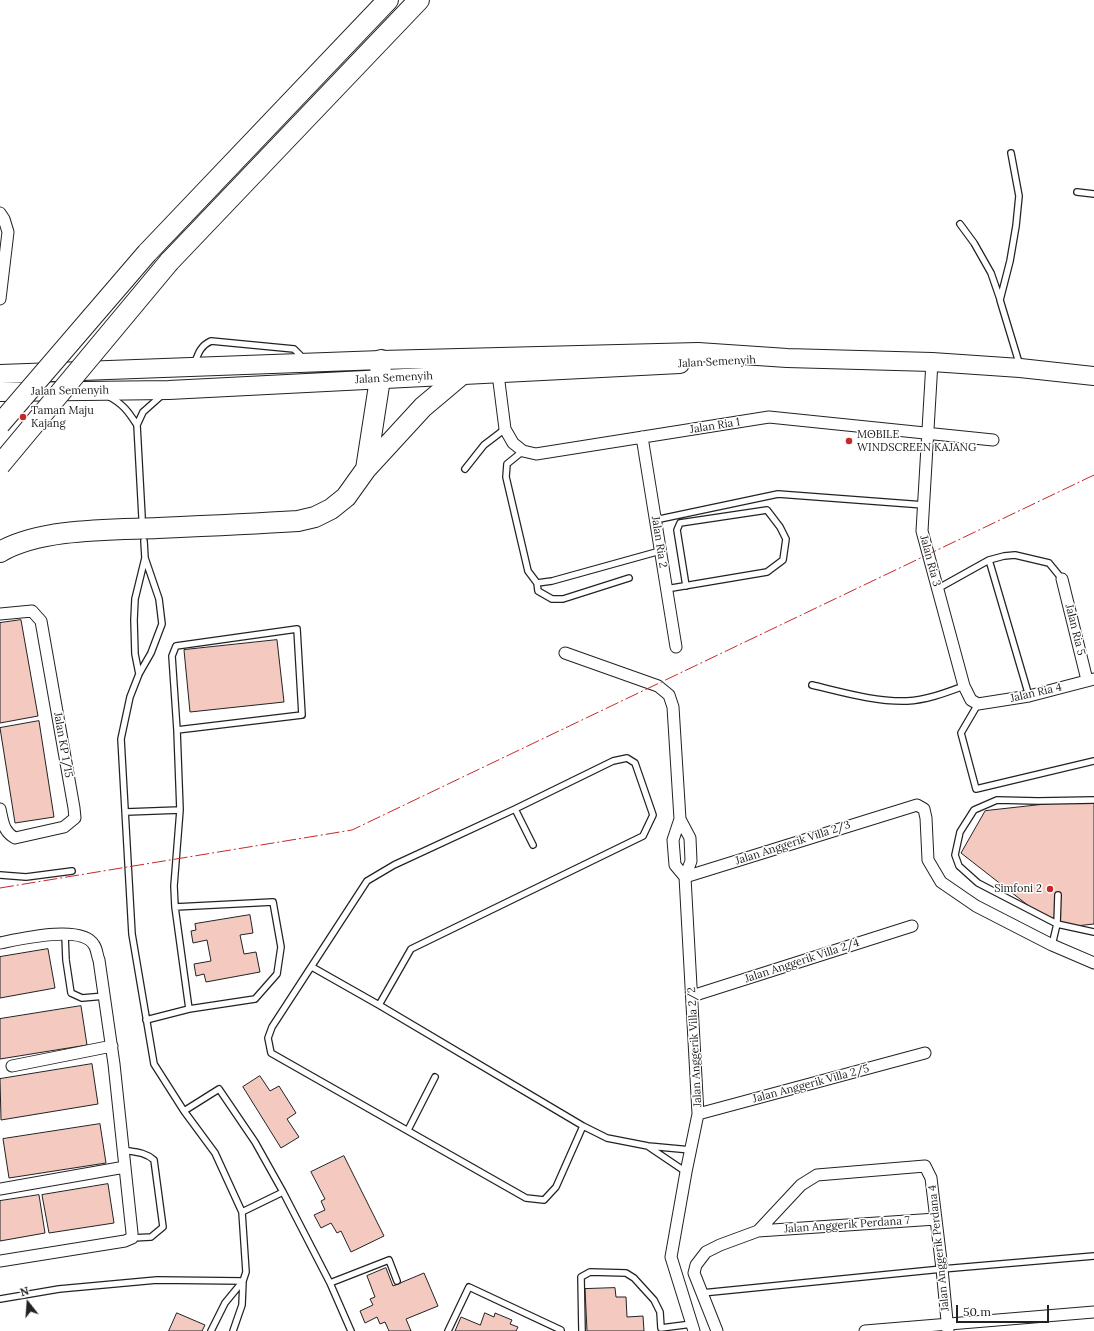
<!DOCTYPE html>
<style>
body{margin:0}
#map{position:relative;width:1094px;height:1331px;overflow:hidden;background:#fff;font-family:Lora,serif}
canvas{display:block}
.north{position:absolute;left:8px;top:1283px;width:40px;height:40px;-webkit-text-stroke:3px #fff;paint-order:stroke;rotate:343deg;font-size:11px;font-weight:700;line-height:16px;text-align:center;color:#222}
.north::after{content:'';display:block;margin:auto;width:14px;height:18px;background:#222;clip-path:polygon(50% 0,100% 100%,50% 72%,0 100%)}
.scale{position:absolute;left:956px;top:1305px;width:93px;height:18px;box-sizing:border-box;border:2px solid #222;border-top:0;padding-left:5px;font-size:12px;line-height:14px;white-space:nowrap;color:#222;-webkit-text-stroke:3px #fff;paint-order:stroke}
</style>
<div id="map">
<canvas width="1094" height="1331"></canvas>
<div class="north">N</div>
<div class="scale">50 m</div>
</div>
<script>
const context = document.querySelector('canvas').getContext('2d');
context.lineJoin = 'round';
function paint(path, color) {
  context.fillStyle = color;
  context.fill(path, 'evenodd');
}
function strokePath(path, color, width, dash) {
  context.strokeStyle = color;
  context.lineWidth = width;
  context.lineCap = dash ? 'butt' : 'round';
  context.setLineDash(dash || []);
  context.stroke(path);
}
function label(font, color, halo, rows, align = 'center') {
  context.font = font + ' Lora,serif';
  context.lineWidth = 3;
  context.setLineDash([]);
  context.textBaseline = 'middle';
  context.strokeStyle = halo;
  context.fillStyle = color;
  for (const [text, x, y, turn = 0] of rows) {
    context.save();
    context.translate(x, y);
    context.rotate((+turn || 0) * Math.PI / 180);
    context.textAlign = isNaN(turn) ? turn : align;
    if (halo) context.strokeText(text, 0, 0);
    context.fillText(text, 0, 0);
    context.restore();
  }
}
const building = new Path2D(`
 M21 620 38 716 0 723V623Z
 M277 640 284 702 190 712 184 650Z
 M39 721 54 817 15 823 0 728Z
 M1094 799V924L1057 928 961 853 985 811Z
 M250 915 253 933 240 935 244 954 256 952 260 972 206 982 204 974 196 976 194 964 211 961 207 940 193 943 191 931 196 930 195 924Z
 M48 949 55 988 0 998V957Z
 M81 1006 87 1045 0 1059V1019Z
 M92 1064 98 1104 1 1120 0 1079Z
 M260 1076 270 1091 279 1086 296 1113 287 1119 299 1137 281 1148 243 1087Z
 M100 1124 106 1163 9 1178 3 1139Z
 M344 1156 384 1236 351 1252 341 1231 337 1233 331 1223 321 1228 314 1215 325 1210 321 1201 325 1199 311 1172Z
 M108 1184 114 1223 49 1233 42 1195Z
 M39 1195 45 1233 0 1241V1201Z
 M386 1268 393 1286 424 1273 438 1306 406 1319 411 1331H389L385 1322 380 1324 377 1317 365 1323 360 1311 373 1305 370 1299 375 1297 367 1276Z
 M615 1288 616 1297H626L627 1317 643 1316 644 1331H587L585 1289Z
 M177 1313 205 1325 202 1331H169Z
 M485 1313 494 1317 495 1313 512 1320 510 1324 518 1327 516 1331H455L461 1317 480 1325Z`);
const service = new Path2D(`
 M1011 153 1019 196 1016 226 1010 261 1000 300 1020 366
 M1077 192 1094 194
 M960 224 974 243 991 273 1000 299
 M194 365C198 354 200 346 211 341L294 349 300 355 301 360
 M108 396C123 404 128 411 137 425
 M523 451 507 464 506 477 528 571 537 583 552 581 660 551
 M465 469 484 445 505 429
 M142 517 137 425 143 412 161 396
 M655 520 778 494 924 505
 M145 558 159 599 162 624 151 653 139 674 130 697 121 739 132 934 154 1064 184 1111 215 1153 242 1212 246 1272 243 1281 225 1303 211 1331
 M989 560 1029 696
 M537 583 538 591 552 599H563L629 578
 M666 589 767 572 783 560 786 539 780 527 767 510 680 523 677 530 686 586
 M937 589 989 560 1004 556 1015 555 1049 563 1062 579
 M139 674 135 654 134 620 135 599 145 558 144 541
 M812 685C842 692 875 702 907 701 927 700 945 693 964 686
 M978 704 961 733 976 789 1094 761
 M1094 800 1038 801 997 800 974 810 960 832 955 855 959 866 978 883 1057 924 1094 932
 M515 809 533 845
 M126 812 180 810 177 730 302 715 297 629 176 646 172 656 177 730
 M0 875 26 877 72 871
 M175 907 273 902 281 947 277 974 255 999 189 1009 175 907 174 886 180 810
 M65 935 66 960 71 993 82 998 105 996
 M1052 945 1057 924 1058 895
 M312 967 379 1005 583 1126 607 1138 648 1146 691 1150
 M379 1005 411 949 643 836 653 815 635 763 627 758 613 761 515 809 394 865 367 881 272 1027 268 1038 271 1053 526 1198 544 1200 556 1187 583 1126
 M146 1020 189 1009
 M184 1111 219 1089 255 1142 283 1192 330 1283 351 1331
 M408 1130 435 1077
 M649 1147 686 1172
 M123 1150C135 1152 145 1152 154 1160L163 1227 151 1237 132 1238
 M242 1212 283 1192
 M330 1283 389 1260 397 1281
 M702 1293 942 1269 1094 1256
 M0 1299 59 1289 157 1280 243 1281
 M233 1331 242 1305 243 1281
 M448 1331 469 1287 561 1330V1331
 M582 1331 581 1277 590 1272 626 1273 634 1278 654 1300 660 1312 661 1328 692 1324`);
const minor = new Path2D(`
 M0 213 4 219 8 232 0 299
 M932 362 922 531 964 686 971 700 978 704 1029 696 1094 679
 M498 374 505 429 513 443 523 451 536 454 769 417 993 440
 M642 437 676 647
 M1062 579 1087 680
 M0 614 32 611 41 621 74 808 75 818 64 827 15 838C3 831 3 822 0 809
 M565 653 658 686 669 695 673 707 680 819 673 840 675 865 685 877
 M680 819 690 838 691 861 685 877 698 1114 686 1172 671 1257 694 1331
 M685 877 917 805 924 809 926 818 928 860 941 882 976 906 1052 945 1094 963
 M0 943C20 939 82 924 94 945 97 949 97 956 99 960L114 1064 132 1233V1238L125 1241 0 1261
 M692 996 912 926
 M12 1066 112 1046
 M698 1114 925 1053
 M0 1189 125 1167
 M758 1231 936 1219
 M717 1331 694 1273 696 1265 706 1252 720 1245 758 1231 801 1185 817 1175 925 1166 931 1178 942 1269 948 1331
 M865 1331 1094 1312`);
const primary = new Path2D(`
 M0 374 381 360 698 352 787 358 932 362 1020 368 1094 376
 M0 392 169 390 680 364`);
const motorway = new Path2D(`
 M147 253 388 0
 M169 262 419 0
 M366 469 380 379 381 360
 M0 552C41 528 111 530 158 528 205 526 251 524 298 521L315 517 331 509 346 497 366 469 423 407 461 375`);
const motorwayBridge = new Path2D(`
 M0 424 147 253
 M0 465 169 262`);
const power = new Path2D(`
 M0 888 352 830 1094 475`);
const markers = [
 [23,417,4,"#c62828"],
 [849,441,4,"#c62828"],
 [1050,889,4,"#c62828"]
];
const streetNames = [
 ["Jalan Semenyih",717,362,-3],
 ["Jalan Semenyih",394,378,-3],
 ["Jalan Semenyih",70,391,-1],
 ["Jalan Ria 1",715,426,-9],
 ["Jalan Ria 2",659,542,81],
 ["Jalan Ria 3",930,561,75],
 ["Jalan Ria 5",1075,630,76],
 ["Jalan Ria 4",1036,693,-13],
 ["Jalan KP 1/15",63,745,80],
 ["Jalan Anggerik Villa 2/3",793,843,-18],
 ["Jalan Anggerik Villa 2/4",802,961,-18],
 ["Jalan Anggerik Villa 2/2",695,1047,-93],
 ["Jalan Anggerik Villa 2/5",811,1084,-15],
 ["Jalan Anggerik Perdana 7",847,1225,-4],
 ["Jalan Anggerik Perdana 4",939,1248,-96]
];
const poiNames = [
 ["Taman Maju",31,411],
 ["Kajang",31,424],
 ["MOBILE",857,435],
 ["WINDSCREEN KAJANG",857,448],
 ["Simfoni 2",1042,889,"right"]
];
paint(building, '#f3c9c0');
strokePath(building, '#222', 1);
strokePath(service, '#222', 8);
strokePath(minor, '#222', 13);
strokePath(primary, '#222', 20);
strokePath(motorway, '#222', 22);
strokePath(service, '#fff', 5.5);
strokePath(minor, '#fff', 11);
strokePath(primary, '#fff', 18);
strokePath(motorway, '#fff', 20);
strokePath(motorwayBridge, '#222', 22, []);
strokePath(motorwayBridge, '#fff', 20);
strokePath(power, '#c62828', 1, [14, 3, 2, 3]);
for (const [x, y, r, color] of markers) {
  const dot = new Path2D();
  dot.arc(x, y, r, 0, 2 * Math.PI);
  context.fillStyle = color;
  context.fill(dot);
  strokePath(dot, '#fff', 1.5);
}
label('11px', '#222', '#fff', streetNames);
label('11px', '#222', '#fff', poiNames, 'left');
</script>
